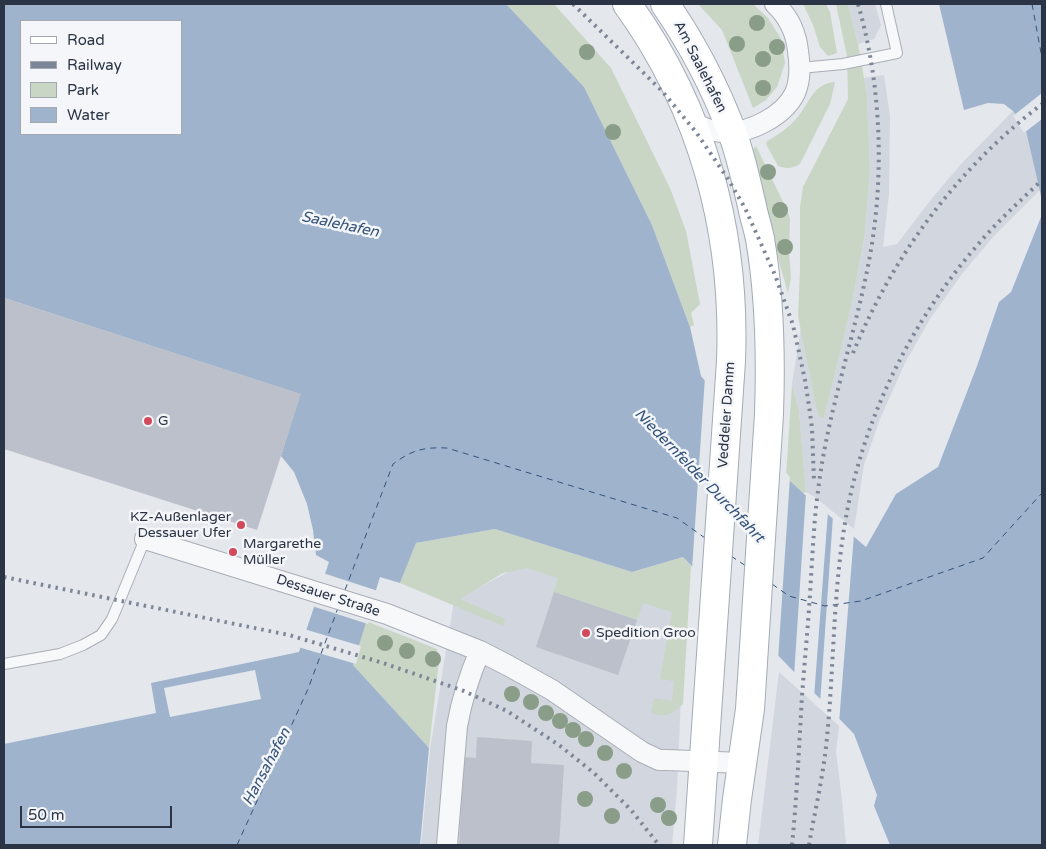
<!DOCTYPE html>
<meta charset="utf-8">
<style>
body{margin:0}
#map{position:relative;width:1046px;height:849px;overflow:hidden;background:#e4e7ec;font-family:"Varela Round",sans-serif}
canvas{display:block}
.frame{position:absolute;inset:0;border:5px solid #2b3445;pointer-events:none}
.legend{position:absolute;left:20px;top:20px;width:162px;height:115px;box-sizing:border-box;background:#f4f6f9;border:1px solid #a4a8b1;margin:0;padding:6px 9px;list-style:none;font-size:15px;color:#2b3445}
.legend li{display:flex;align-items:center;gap:10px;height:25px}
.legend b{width:25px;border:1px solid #a4a8b1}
.scale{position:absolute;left:20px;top:806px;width:152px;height:22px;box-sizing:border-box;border:2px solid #2b3445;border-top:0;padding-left:6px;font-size:15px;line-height:18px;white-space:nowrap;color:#2b3445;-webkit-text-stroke:4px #f4f6f9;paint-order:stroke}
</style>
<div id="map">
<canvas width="1046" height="849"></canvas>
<div class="frame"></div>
<ul class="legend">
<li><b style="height:6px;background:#fff"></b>Road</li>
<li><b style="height:6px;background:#7d8696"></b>Railway</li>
<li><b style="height:14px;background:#c9d6c5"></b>Park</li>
<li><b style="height:14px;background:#9fb4cc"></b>Water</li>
</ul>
<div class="scale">50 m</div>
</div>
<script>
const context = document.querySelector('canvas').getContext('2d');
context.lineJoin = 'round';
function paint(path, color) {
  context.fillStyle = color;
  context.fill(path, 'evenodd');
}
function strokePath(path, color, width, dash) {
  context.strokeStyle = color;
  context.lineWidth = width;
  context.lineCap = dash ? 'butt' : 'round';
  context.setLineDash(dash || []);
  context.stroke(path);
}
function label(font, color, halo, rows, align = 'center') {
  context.font = font + ' "Varela Round",sans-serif';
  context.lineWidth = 5;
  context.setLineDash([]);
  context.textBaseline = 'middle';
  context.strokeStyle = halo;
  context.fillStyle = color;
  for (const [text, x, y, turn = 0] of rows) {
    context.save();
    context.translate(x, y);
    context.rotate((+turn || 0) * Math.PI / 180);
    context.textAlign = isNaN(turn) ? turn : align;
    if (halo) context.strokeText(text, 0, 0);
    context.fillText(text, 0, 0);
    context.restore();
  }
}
const built = new Path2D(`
 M848 4H875L881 25 874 39 858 44Z
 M884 75 890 116 889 194 883 247 897 244 933 197 962 163 1013 111 1026 131 1040 190 994 236 962 274 930 319 905 363 880 419 864 465 854 529 815 497 806 492 799 411 792 384 801 327 818 416 824 418 850 312 865 234 870 170 867 95 864 78Z
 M523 564 685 604 677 789 672 845H421L430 750 454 601Z
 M779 672 839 726 836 752 842 800 846 845H758Z`);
const green = new Path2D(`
 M504 4H554L611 68 670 188 686 231 700 304 691 313 694 325 690 327 652 225 584 87 508 6Z
 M698 4H753L768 18 781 39 785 63 777 87 766 100 753 108 722 30Z
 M803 4H826L830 12 837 53 828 56 820 47 813 25Z
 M836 4H848L858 44 867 95 870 170 865 234 850 312 824 418 818 416 798 316 800 268V207L803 187 848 99 847 56Z
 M835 82 830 104 800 164C792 169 787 169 778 166L766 144 767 141C778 135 788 128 796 119 810 103 812 84 835 82Z
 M756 146 788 212 790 219 789 251 791 278 788 293 776 251 752 151Z
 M792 384 799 411 806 492 803 493 786 477Z
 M495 529 632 572 683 557 691 566 683 704C673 713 665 719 651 713L654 698 672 701 674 681 660 679 672 612 643 603 637 620 554 592 558 578 527 568 503 573 460 599 505 619 503 626 400 583 416 543Z
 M366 621 437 649 439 661 429 748 353 665Z`);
const water = new Path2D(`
 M4 4H504L508 6 584 87 652 225 690 327 701 376 786 477 803 493 866 547 896 494 938 467 977 366 999 302 1011 292 1041 217V196L1026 131 1013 111 1004 104 988 103 964 110 939 4H1042V845H890L874 806 877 795 854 734 683 557 632 572 495 529 416 543 400 583 380 577 353 665 429 748 420 845H4V744L156 713 151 683 299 652 329 562 316 555 313 530 307 504 294 472 281 456 300 394 4 298ZM21 21H181V134H21Z`);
const pier = new Path2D(`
 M1042 93V119L1024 133 1013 116Z
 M705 377 790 477 778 660 692 569Z
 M806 493 828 512 814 697 794 676Z
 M833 516 854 534 839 723 820 704Z
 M323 573 378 591 368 624 312 606Z
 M304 629 361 646 356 664 298 647Z
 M255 670 261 699 170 717 164 688Z`);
const ferry = new Path2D(`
 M1032 4 1042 58
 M731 556 746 566
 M772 584 789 596 825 606 861 601 983 558 1042 493
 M345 590 393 464C412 450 423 447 447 448L677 518 705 538
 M237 845 308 689 338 608`);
const building = new Path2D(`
 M4 298 301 394 257 530 4 449Z
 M554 592 637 620 618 675 536 647Z
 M477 737 532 741 531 763 564 765 559 845H459L464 757 476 758Z`);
const lane = new Path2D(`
 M800 68 843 64 897 53 886 4
 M4 664 60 654 83 645 101 635 112 619 145 539`);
const street = new Path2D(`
 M692 122C702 127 712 132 724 132 749 134 784 116 795 93 801 79 800 65 798 51 796 32 789 17 775 4
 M145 539 387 614 480 651 509 666 552 690 642 752 659 760H667L742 763
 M447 845 457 726C462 699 469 676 480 651`);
const primary = new Path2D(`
 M627 4C703 109 736 233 731 361L698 845
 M665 4C692 43 715 87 732 132 741 156 746 181 752 206 754 217 758 228 760 239 770 297 771 356 769 414L750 709 737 799 732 845`);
const rail = new Path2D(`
 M573 4 662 91 696 132 728 179 745 208 775 275 793 325 805 380 809 406 812 428 814 481
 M853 353C894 254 957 169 1042 104
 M4 577 289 635 383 663 464 691 507 711 559 745 594 773 631 810 659 845
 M792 845C797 796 799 746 802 696 805 656 809 617 811 577 813 548 814 520 818 491 827 415 853 342 868 266 885 181 882 87 858 4
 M809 845C815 810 824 773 827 737 834 666 833 594 845 523 862 420 912 319 981 241 1000 219 1021 200 1042 180`);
const trees = [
 [757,23],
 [737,44],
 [777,47],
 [587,52],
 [763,59],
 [763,88],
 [613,132],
 [768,172],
 [780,210],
 [785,247],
 [385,643],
 [407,651],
 [433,659],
 [512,694],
 [531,702],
 [546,713],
 [560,721],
 [573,730],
 [586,739],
 [605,753],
 [624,771],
 [585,799],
 [658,805],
 [612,816],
 [669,818]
];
const markers = [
 [148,421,5,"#d1495b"],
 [241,525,5,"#d1495b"],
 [233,552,5,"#d1495b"],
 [586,633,5,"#d1495b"]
];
const streetNames = [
 ["Am Saalehafen",700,67,63],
 ["Veddeler Damm",727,415,-86],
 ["Dessauer Straße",328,596,18]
];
const poiNames = [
 ["G",158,421],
 ["KZ-Außenlager",231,517,"right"],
 ["Dessauer Ufer",231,533,"right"],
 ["Margarethe",243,544],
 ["Müller",243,560],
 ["Spedition Groo",596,633]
];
const waterNames = [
 ["Saalehafen",340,225,12],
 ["Niedernfelder Durchfahrt",699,476,46],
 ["Hansahafen",267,767,-62]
];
paint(built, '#d2d6de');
paint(green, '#c9d6c5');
paint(water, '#9fb4cc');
paint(pier, '#e4e7ec');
strokePath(ferry, '#34527a', 1, [6, 5]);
paint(building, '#bbc0ca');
strokePath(lane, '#a9aeb7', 12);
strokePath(street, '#a9aeb7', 22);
strokePath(primary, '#a3abb8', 30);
strokePath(lane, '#f7f8fa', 10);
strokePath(street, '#f7f8fa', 20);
strokePath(primary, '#fff', 28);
strokePath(rail, '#7d8696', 4, [2.5, 5]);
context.fillStyle = '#899d89';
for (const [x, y] of trees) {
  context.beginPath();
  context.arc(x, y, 8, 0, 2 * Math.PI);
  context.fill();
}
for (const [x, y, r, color] of markers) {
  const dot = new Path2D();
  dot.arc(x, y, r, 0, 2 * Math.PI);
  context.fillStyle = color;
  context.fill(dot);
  strokePath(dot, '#f4f6f9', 2);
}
label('14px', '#2b3445', '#f4f6f9', streetNames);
label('14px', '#2b3445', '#f4f6f9', poiNames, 'left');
label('italic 15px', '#34527a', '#f4f6f9', waterNames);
</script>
